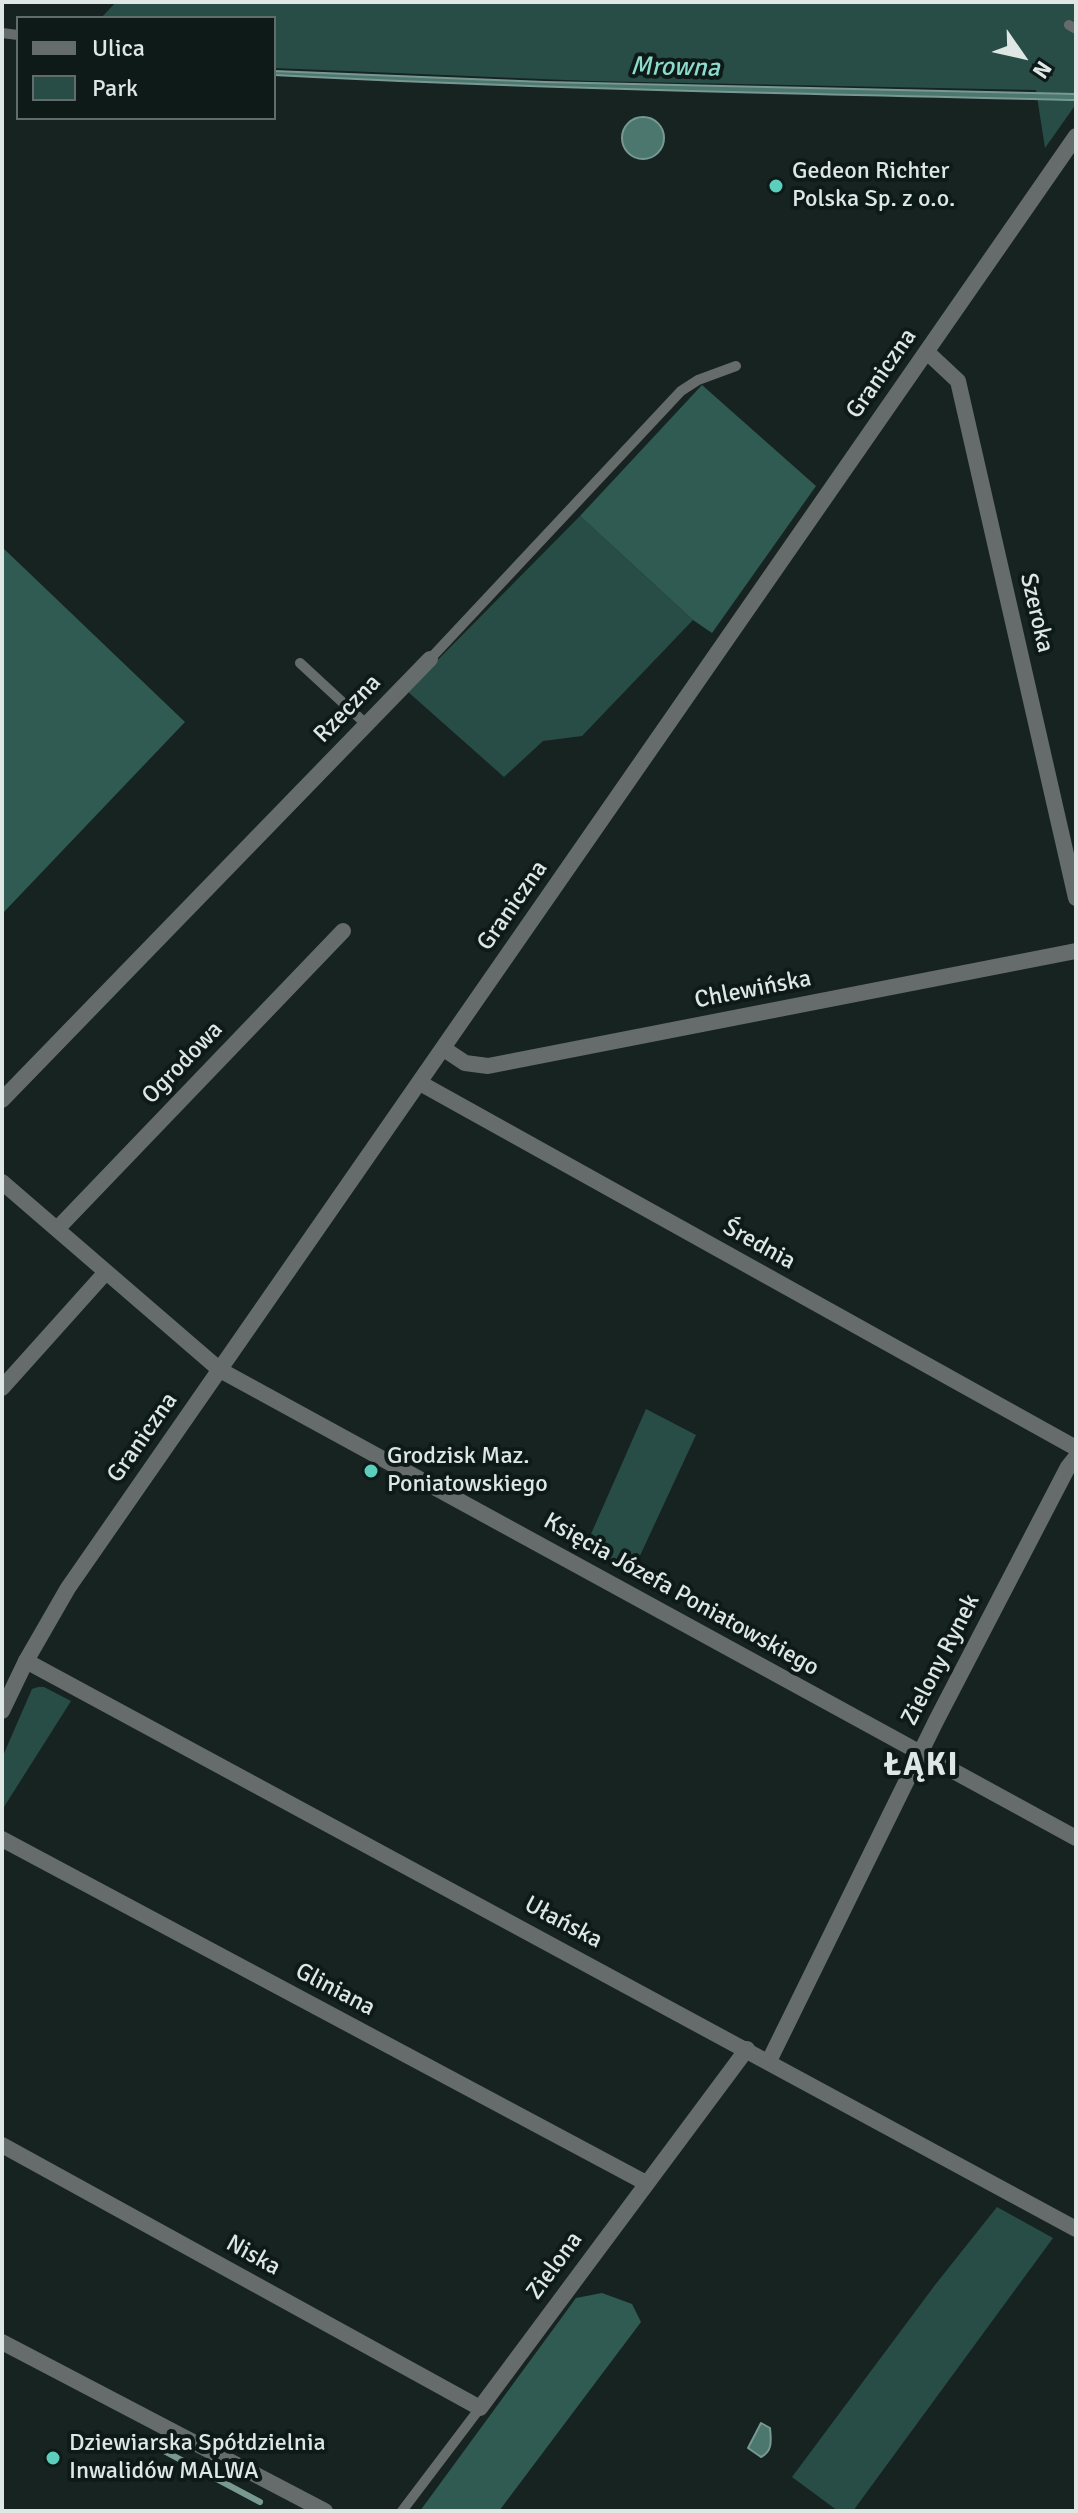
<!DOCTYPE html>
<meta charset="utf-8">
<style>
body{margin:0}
#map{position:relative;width:1078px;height:2513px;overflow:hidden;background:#172321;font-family:Signika,sans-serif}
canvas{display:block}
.frame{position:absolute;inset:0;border:4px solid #dfe7e5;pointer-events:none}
.legend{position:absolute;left:16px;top:16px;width:260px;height:104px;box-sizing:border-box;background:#0e1a18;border:2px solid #626c6a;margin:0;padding:10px 14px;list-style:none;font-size:24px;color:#dfe7e5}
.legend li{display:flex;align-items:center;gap:16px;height:40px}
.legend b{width:40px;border:2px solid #626c6a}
.north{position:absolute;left:982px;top:16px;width:80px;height:80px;-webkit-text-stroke:6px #0e1a18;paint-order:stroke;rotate:124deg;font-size:22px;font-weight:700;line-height:32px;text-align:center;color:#dfe7e5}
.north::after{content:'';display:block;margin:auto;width:28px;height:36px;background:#dfe7e5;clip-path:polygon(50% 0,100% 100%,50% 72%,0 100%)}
</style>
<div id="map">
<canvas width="1078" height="2513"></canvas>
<div class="frame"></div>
<ul class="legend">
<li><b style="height:10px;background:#666c6b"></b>Ulica</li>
<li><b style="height:22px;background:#284d46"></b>Park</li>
</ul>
<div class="north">N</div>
</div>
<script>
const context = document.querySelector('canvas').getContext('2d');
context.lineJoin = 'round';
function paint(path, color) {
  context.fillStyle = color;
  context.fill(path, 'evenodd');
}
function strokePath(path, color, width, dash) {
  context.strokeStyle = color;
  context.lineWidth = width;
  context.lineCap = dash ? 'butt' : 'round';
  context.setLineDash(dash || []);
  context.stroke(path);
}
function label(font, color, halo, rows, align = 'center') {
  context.font = font + ' Signika,sans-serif';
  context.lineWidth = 8;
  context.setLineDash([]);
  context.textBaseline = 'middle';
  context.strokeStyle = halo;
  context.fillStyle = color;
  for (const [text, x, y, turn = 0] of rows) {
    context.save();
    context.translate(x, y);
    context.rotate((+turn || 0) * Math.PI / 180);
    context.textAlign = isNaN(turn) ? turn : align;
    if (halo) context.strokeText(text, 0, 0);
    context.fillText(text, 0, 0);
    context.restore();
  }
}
const green = new Path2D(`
 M116 2H1076V104L1045 148 1036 90 590 81 274 68V18H101Z
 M580 516 693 620 582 736 543 741 504 777 407 691Z
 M646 1409 696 1435 631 1575 584 1550Z
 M38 1687H44L71 1701 2 1810V1758L32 1689Z
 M997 2207 1053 2238 853 2511H838L792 2477 935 2285Z`);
const forest = new Path2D(`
 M702 385 816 486 712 633 693 620 580 516Z
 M2 547 185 722 2 914Z
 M602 2293 632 2304 641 2322 499 2511H420L576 2298Z`);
const water = new Path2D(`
 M274 71 545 82 1076 94V100C809 94 541 89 274 75Z
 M622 138a21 21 0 1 1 42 0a21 21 0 1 1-42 0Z
 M761 2423 770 2428C771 2440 773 2451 761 2457L748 2448Z`);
const stream = new Path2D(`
 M153 2445 260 2502`);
const service = new Path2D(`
 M1069 25 1076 29
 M2 33 18 35
 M430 659 681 391 698 380 736 366
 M300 663 366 724
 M402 2511 480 2408`);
const minor = new Path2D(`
 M927 352 958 381 1076 898
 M444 1049 465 1063 488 1066 1076 951
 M420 1083 1076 1448
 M2 1100 430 659
 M2 1182 220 1370 1076 1838
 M57 1229 343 931
 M2 1388 106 1272
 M26 1661 1076 2229
 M2 1839 646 2183
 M769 2061 936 1721 1068 1467 1076 1457
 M2 2145 480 2408 747 2049`);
const tertiary = new Path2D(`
 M2 1711 26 1661 68 1588 1076 136
 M2 2342 325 2511`);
const markers = [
 [776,186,8,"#5bcebc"],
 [371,1471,8,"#5bcebc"],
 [53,2458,8,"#5bcebc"]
];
const poiNames = [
 ["Gedeon Richter",792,172],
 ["Polska Sp. z o.o.",792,200],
 ["Grodzisk Maz.",387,1457],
 ["Poniatowskiego",387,1485],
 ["Dziewiarska Spółdzielnia",69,2444],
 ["Inwalidów MALWA",69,2472]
];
const streetNames = [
 ["Graniczna",882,374,-55],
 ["Szeroka",1036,613,77],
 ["Rzeczna",348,709,-46],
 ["Graniczna",513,906,-55],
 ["Chlewińska",753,990,-11],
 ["Ogrodowa",183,1063,-46],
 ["Średnia",759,1245,29],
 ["Graniczna",143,1438,-55],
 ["Księcia Józefa Poniatowskiego",681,1595,29],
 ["Zielony Rynek",941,1660,-63],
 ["Ułańska",563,1923,28],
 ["Gliniana",335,1990,28],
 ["Niska",253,2256,29],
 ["Zielona",555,2266,-54]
];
const waterNames = [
 ["Mrowna",675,68,1]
];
const districtNames = [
 ["ŁĄKI",922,1767]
];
paint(green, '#284d46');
paint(forest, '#305b53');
paint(water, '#4b776f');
strokePath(water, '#779992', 2);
strokePath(stream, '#779992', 6);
strokePath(service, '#666c6b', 10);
strokePath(minor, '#666c6b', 16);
strokePath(tertiary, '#666c6b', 16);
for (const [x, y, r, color] of markers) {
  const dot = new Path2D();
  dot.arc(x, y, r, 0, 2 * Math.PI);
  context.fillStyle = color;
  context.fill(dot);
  strokePath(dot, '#0e1a18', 3);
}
label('24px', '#dfe7e5', '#0e1a18', poiNames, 'left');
label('24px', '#dfe7e5', '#0e1a18', streetNames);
label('italic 26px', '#8ddbcc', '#0e1a18', waterNames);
context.letterSpacing = '2px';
label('bold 32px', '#dfe7e5', '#0e1a18', districtNames);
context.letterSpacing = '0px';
</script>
